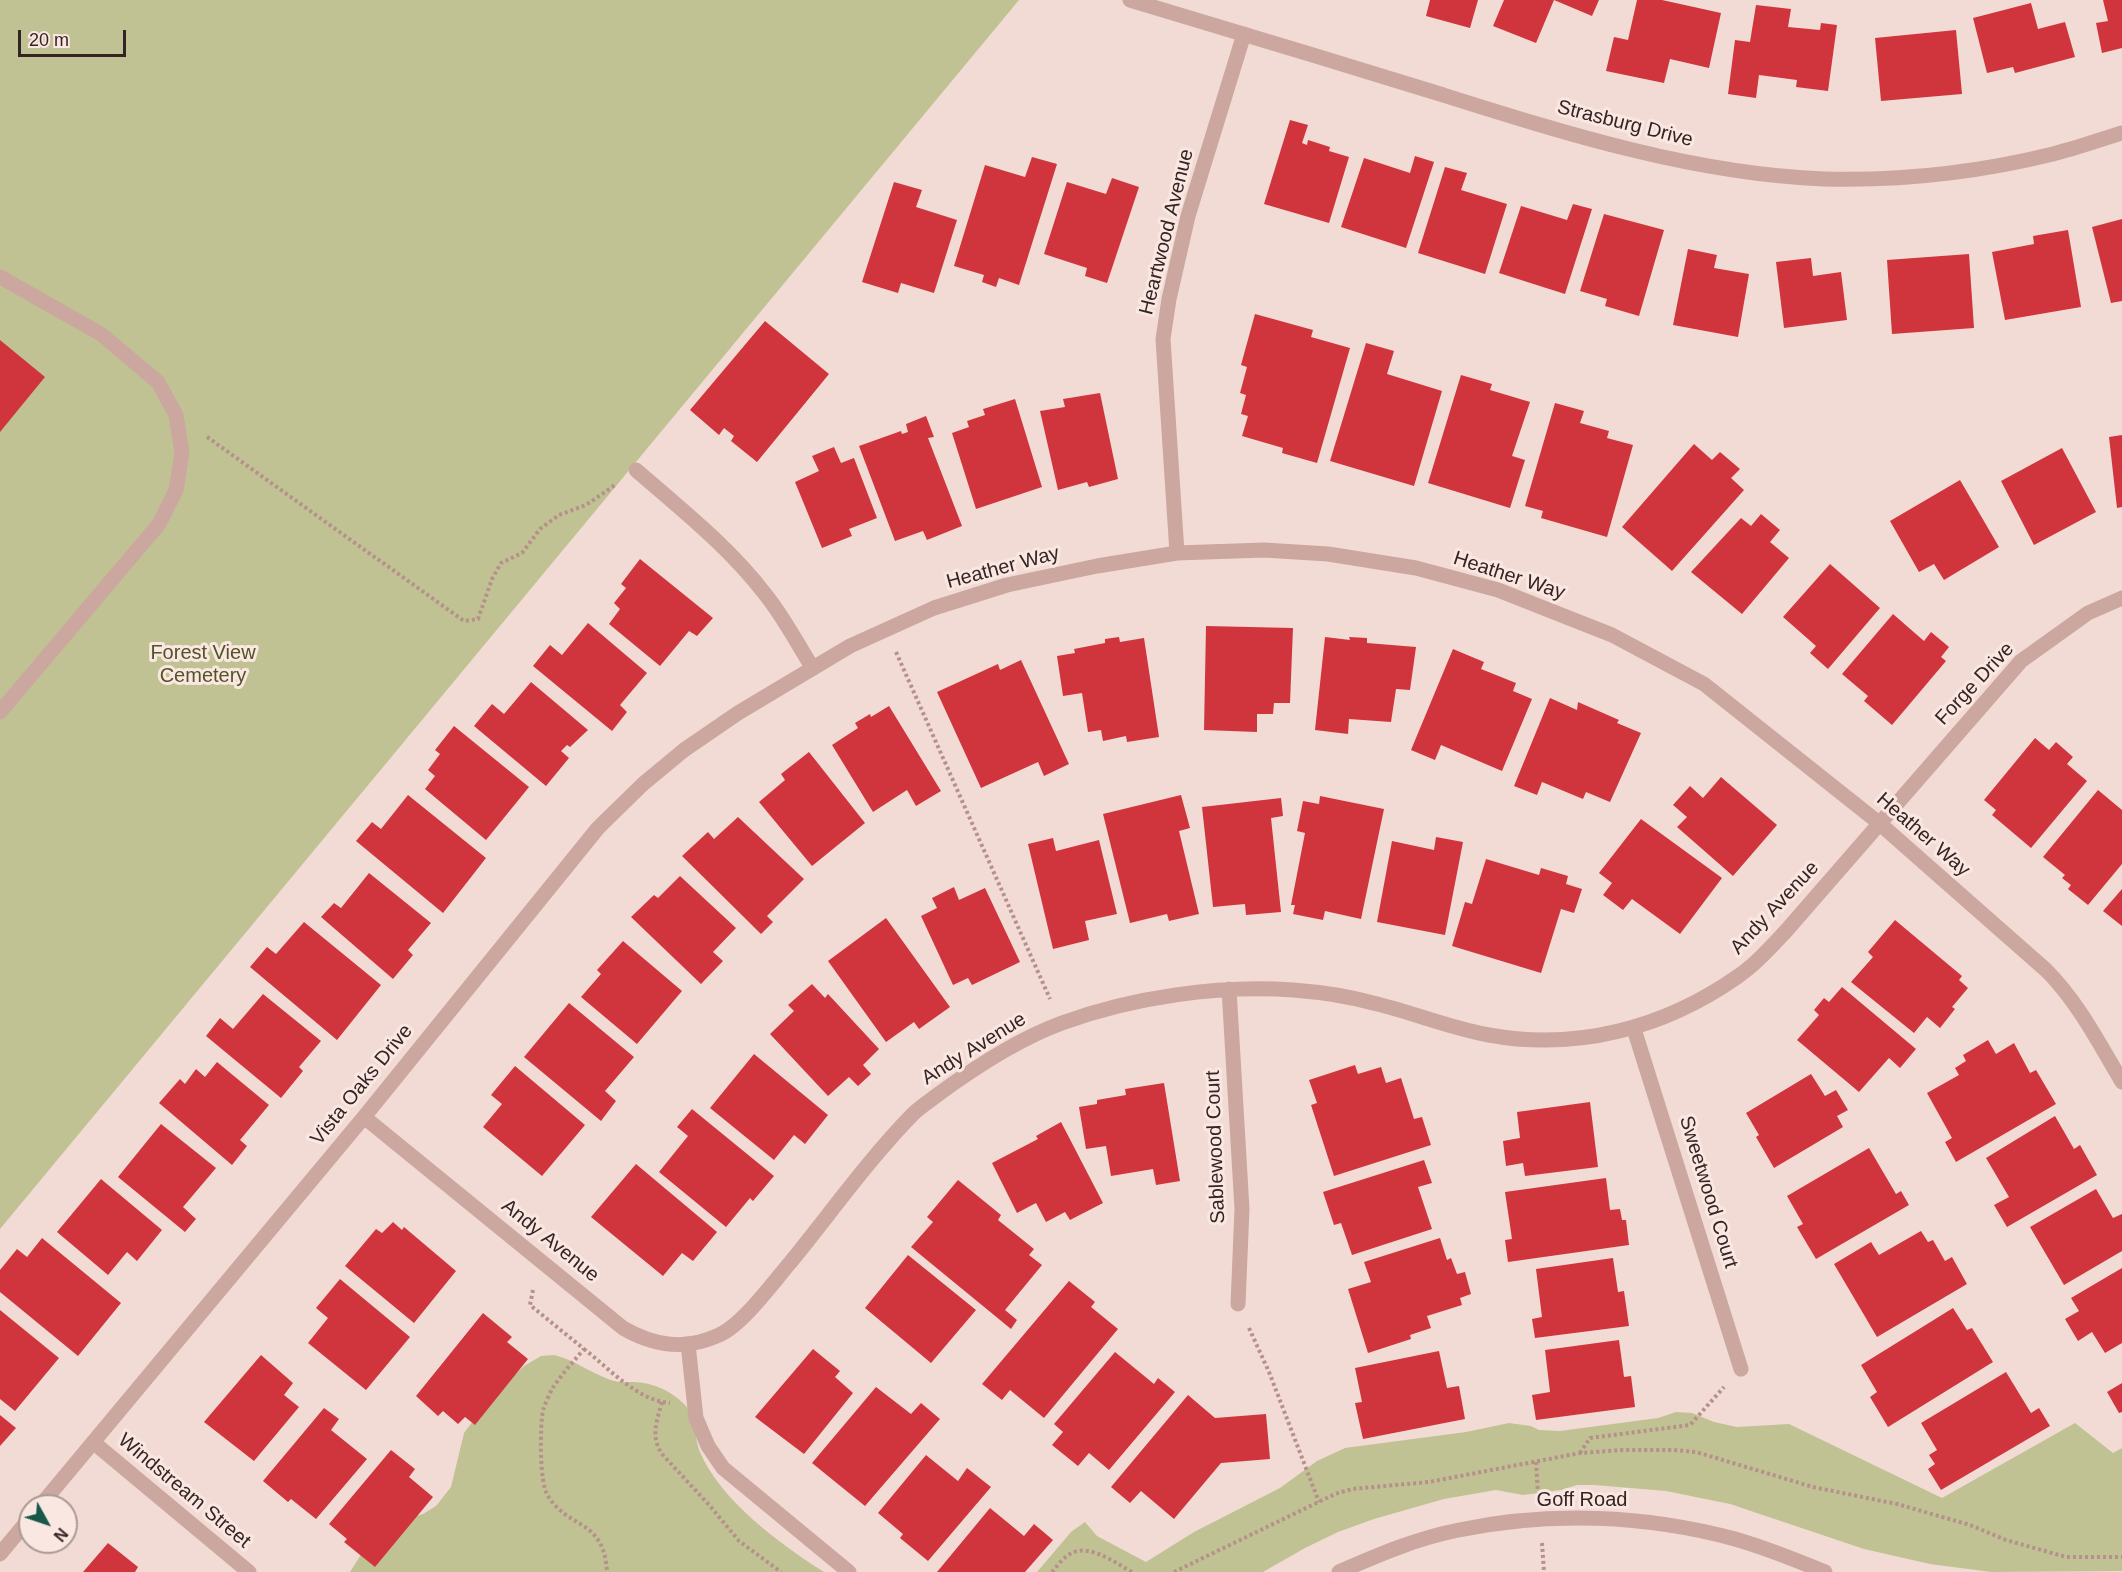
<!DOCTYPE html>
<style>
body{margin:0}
#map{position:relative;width:2122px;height:1572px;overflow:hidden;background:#f2dbd4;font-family:Helvetica,sans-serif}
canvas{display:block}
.north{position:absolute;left:18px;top:1494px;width:60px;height:60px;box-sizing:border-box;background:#fae7e1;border:2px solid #ab9995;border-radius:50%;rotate:130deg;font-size:16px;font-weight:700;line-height:24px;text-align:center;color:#342424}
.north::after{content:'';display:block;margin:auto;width:21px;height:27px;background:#175849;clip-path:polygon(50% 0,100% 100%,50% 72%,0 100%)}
.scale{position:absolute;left:18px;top:30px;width:108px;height:27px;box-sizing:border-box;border:3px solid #342424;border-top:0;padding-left:8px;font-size:18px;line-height:21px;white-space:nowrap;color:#342424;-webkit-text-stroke:4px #fae7e1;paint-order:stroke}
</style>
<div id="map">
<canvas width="2122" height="1572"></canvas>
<div class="north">N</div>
<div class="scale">20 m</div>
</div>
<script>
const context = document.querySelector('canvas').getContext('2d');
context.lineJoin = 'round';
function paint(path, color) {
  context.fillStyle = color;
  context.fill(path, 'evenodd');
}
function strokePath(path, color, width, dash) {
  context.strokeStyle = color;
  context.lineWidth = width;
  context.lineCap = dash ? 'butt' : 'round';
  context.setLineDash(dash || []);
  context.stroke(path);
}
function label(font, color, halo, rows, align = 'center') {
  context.font = font + ' Helvetica,sans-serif';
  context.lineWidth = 6;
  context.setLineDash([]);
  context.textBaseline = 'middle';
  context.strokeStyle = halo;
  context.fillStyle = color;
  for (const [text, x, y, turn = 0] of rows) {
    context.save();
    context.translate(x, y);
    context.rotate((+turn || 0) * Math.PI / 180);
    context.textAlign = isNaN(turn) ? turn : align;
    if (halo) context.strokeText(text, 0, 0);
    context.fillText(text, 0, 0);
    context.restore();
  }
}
const green = new Path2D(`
 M0 0H1019L0 1229Z
 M554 1355C573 1359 589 1372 608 1379 617 1383 625 1382 635 1382 654 1383 671 1391 684 1404 696 1415 694 1437 700 1452 720 1500 781 1545 824 1572H350L362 1553 409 1518 423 1514 436 1506 451 1487 464 1433 491 1397 524 1366 541 1356Z
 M1676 1412 1692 1413 1714 1422 1737 1427 1789 1424 1942 1498 2075 1423 2113 1453 2122 1448V1571L1991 1572 1930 1564 1864 1549 1730 1504 1666 1491 1594 1485H1577L1561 1490 1523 1495 1496 1490 1444 1499 1374 1519 1338 1532 1305 1548 1263 1572H1037L1071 1532 1085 1522 1097 1536 1146 1562 1194 1532 1280 1488 1317 1461 1345 1448 1466 1432 1509 1423 1531 1426 1539 1430 1560 1431 1658 1418Z`);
const building = new Path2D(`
 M1430 0H1478L1470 28 1426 16Z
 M1504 0H1599L1592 16 1554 0 1536 43 1493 26Z
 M1637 0H1662L1721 13 1709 68 1670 59 1664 83 1606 71 1614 37 1628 40Z
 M2103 0H2122V48L2102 53 2096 23 2108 21Z
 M2031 3 2038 29 2065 22 2075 57 2015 73 2013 67 1987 73 1973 18Z
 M1756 5 1791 9 1788 27 1820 30 1821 23 1837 25 1828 91 1796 87 1797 80 1759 75 1756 98 1728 94 1735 40 1750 42Z
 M1956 30 1962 94 1881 101 1875 38Z
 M1290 120 1308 125 1302 143 1307 145 1308 140 1330 147 1329 151 1349 157 1329 223 1264 204Z
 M1415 156 1434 162 1406 248 1341 227 1364 158 1410 173Z
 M1032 157 1057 164 1019 285 999 278 996 287 982 282 984 275 954 266 985 165 1025 177Z
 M1445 167 1467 173 1461 190 1507 204 1485 274 1418 253Z
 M1112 178 1139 187 1107 283 1085 276 1087 268 1044 254 1067 182 1106 194Z
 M894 182 922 190 916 207 957 220 934 293 901 283 898 293 862 282Z
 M1573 204 1592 209 1565 294 1499 273 1521 206 1567 220Z
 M1604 214 1664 230 1639 316 1605 306 1607 299 1580 291Z
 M2122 219V301L2111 303 2092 227Z
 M2068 230 2081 307 2005 320 1992 252 2034 244 2033 236Z
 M1688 249 1717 255 1714 268 1749 274 1738 337 1673 325Z
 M1969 254 1974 328 1892 334 1887 260Z
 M1811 258 1813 276 1841 272 1847 320 1784 328 1776 262Z
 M1255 314 1313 330 1311 337 1350 348 1317 463 1282 453 1283 448 1242 436 1248 416 1241 414 1246 395 1240 393 1247 367 1241 365Z
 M765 321 829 374 757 462 731 441 734 436 724 428 719 435 690 410Z
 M0 340 45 377 0 432Z
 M1366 343 1394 351 1387 374 1442 391 1414 486 1330 461Z
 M1461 375 1492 384 1490 390 1530 402 1512 456 1525 460 1510 508 1428 483Z
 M1100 393 1118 479 1089 487 1087 482 1058 490 1040 411 1065 407 1063 399Z
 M1015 399 1042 487 976 509 952 433 969 427 967 421 985 415 983 409Z
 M1555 403 1584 411 1580 423 1609 431 1607 438 1633 445 1607 537 1541 518 1543 511 1525 506Z
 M926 416 934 437 928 438 962 526 927 540 923 531 895 541 859 446 901 431 902 434 908 432 906 424Z
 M2122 435V507L2117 508 2109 437Z
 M1694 444 1712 460 1720 452 1740 469 1731 478 1744 490 1672 571 1622 527Z
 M834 447 841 463 854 458 877 518 849 529 852 536 822 548 795 482 819 471 812 456Z
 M2062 448 2096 512 2034 545 2001 481Z
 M1960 480 1999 547 1944 580 1934 564 1919 572 1890 521Z
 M1761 514 1780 530 1770 542 1789 558 1742 614 1691 572 1741 518 1751 526Z
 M640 559 713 618 697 636 689 631 660 666 609 624 620 609 614 603 626 588 621 584Z
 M1830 564 1880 608 1828 669 1810 653 1816 646 1783 617Z
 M1893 614 1924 641 1931 632 1949 647 1941 657 1946 661 1892 725 1864 701 1868 696 1842 674Z
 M588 623 647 673 620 705 627 712 612 731 533 666 550 645 562 655Z
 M1206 626 1293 628 1290 703H1274L1273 714H1257V732L1204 730Z
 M1119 637 1120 642 1144 638 1159 737 1127 742 1126 736 1103 741 1101 730 1088 732 1082 693 1063 696 1057 656 1075 653 1074 649 1105 643V639Z
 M1325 637 1350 640 1349 637 1367 638V643L1416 647 1410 690 1396 689 1391 722 1349 719 1348 734 1315 730Z
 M1453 649 1484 662 1481 669 1516 683 1513 691 1532 699 1502 771 1441 745 1435 760 1411 750Z
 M1021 660 1069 764 1044 776 1038 762 981 788 937 692 998 664 1000 670Z
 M531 682 588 730 570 747 567 745 561 751 569 758 546 786 474 726 492 704 504 714Z
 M1550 698 1577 710 1578 702 1619 720 1617 723 1641 733 1610 802 1586 792 1583 799 1542 782 1537 795 1514 786Z
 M889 706 941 791 916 806 907 790 873 812 832 745 858 728 855 723 870 714 871 717Z
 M454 726 529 787 486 840 425 789 435 776 428 770 440 754 435 750Z
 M2035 738 2049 750 2056 742 2073 757 2067 764 2087 781 2031 848 1992 815 1996 810 1984 800Z
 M809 752 865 823 812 866 759 802 785 780 781 774Z
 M1721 777 1777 825 1733 876 1677 827 1687 817 1673 805 1690 786 1703 798Z
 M2098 790 2122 810V864L2088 905 2068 889 2071 885 2062 878 2065 875 2043 857Z
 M408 795 486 858 443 913 356 841 372 822 381 829Z
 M1181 795 1190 828 1179 831 1199 914 1169 921 1167 914 1130 923 1103 814Z
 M1320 796 1384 809 1361 919 1325 911 1323 920 1293 914 1295 905H1291L1305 833 1297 831 1303 801 1319 804Z
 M1281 798 1283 816 1271 818 1281 912 1246 915 1245 904 1213 907 1202 807Z
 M738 817 804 879 767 916 773 922 761 934 682 856 708 832 714 839Z
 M1641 819 1722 878 1680 934 1632 899 1623 910 1603 895 1612 883 1599 873Z
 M1436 837 1463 842 1445 935 1377 922 1392 841 1434 850Z
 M1053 838 1056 851 1099 840 1117 914 1085 921 1089 940 1053 949 1028 844Z
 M1486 859 1539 875 1541 868 1568 876 1566 884 1582 889 1574 913 1561 909 1541 973 1452 946 1465 902 1472 904Z
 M369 873 431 923 408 950 413 955 393 979 321 917 334 903 341 908Z
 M680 876 736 928 713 952 723 961 701 984 631 917 654 895 658 898Z
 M954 887 959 900 985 888 1020 962 972 985 968 978 953 985 921 916 937 908 932 898Z
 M2122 889V926L2103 911Z
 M886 918 950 1007 919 1029 914 1022 886 1042 828 961Z
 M1895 920 1962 976 1959 980 1968 988 1952 1007 1955 1009 1940 1028 1927 1017 1914 1033 1851 982 1873 957 1868 952Z
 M304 922 381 985 337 1040 250 967 267 947 276 954Z
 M623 941 682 991 637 1044 581 997 601 974 597 970Z
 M812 984 825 998 828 994 879 1049 863 1065 871 1074 858 1086 849 1077 828 1096 770 1034 794 1011 788 1005Z
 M1842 987 1916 1049 1900 1068 1889 1058 1859 1092 1797 1040 1819 1015 1814 1010 1824 998 1829 1002Z
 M263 994 321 1041 299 1067 303 1071 281 1098 206 1036 220 1018 233 1029Z
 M569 1003 634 1057 605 1091 616 1101 601 1121 524 1057Z
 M1988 1040 1996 1054 2014 1043 2030 1073 2036 1070 2056 1104 1956 1162 1945 1142 1952 1138 1927 1093 1959 1075 1955 1068 1966 1061 1963 1055Z
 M754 1054 828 1115 805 1144 794 1135 774 1160 710 1108Z
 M217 1062 269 1105 240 1140 247 1146 232 1165 159 1103 180 1079 185 1084 196 1069 205 1077Z
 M1355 1065 1358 1074 1381 1067 1386 1083 1401 1078 1414 1119 1422 1117 1431 1145 1334 1176 1311 1105 1317 1103 1309 1080Z
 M515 1066 585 1125 542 1176 483 1127 502 1104 491 1095Z
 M1811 1074 1825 1096 1836 1090 1848 1110 1837 1116 1843 1127 1774 1168 1756 1137 1759 1135 1746 1113Z
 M1164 1083 1180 1181 1156 1185 1153 1169 1111 1176 1106 1146 1086 1149 1079 1107 1097 1104V1100L1126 1095 1125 1089Z
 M1590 1102 1598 1167 1525 1176 1523 1163 1506 1166 1503 1141 1520 1138 1517 1112Z
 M692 1109 774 1176 753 1201 750 1198 726 1227 659 1172 688 1136 677 1127Z
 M2055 1116 2074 1149 2080 1145 2097 1175 2007 1227 1994 1205 2009 1197 1986 1158Z
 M1061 1122 1103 1203 1070 1220 1065 1212 1046 1222 1036 1203 1017 1213 992 1163 1038 1139 1036 1136Z
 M161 1124 216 1168 183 1207 196 1219 185 1232 118 1177Z
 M1869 1148 1896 1194 1901 1191 1909 1205 1816 1259 1797 1227 1803 1224 1787 1196Z
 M1424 1160 1432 1183 1418 1187 1432 1229 1352 1255 1341 1223 1334 1225 1323 1192Z
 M636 1164 717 1232 693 1261 682 1253 663 1276 591 1217Z
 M1606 1178 1610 1210 1620 1209 1622 1220H1626L1629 1245 1508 1262 1505 1240 1512 1239 1505 1192Z
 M101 1179 162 1230 137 1261 127 1252 108 1275 57 1232Z
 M958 1180 1001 1215 998 1220 1034 1249 1029 1255 1042 1265 1005 1310 1017 1320 1011 1329 911 1247 933 1222 927 1217Z
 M2096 1189 2113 1218 2122 1214V1251L2064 1285 2030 1227Z
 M393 1222 402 1230 404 1227 456 1271 414 1323 345 1266 376 1229 382 1233Z
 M1921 1231 1928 1242 1933 1240 1945 1261 1952 1257 1967 1284 1877 1337 1834 1264 1871 1242 1879 1255Z
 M42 1238 121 1303 78 1356 0 1292V1270L17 1249 27 1257Z
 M1440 1238 1447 1260 1451 1258 1457 1274 1465 1272 1471 1294 1460 1298 1462 1305 1427 1316 1431 1328 1410 1335 1411 1339 1368 1353 1348 1289 1371 1282 1364 1262Z
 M908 1255 976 1310 931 1363 865 1308Z
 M1613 1258 1618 1292 1624 1291 1629 1326 1535 1338 1532 1319 1542 1317 1536 1269Z
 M2122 1268V1343L2105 1353 2092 1332 2078 1341 2065 1319 2079 1311 2071 1298Z
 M340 1279 410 1337 366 1390 308 1343 328 1318 316 1308Z
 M1069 1281 1095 1302 1091 1307 1118 1329 1044 1418 1010 1390 1002 1400 982 1384Z
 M1953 1308 1967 1330 1972 1328 1993 1362 1888 1427 1870 1397 1877 1392 1861 1365Z
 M0 1310 59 1358 15 1411 0 1399Z
 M483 1313 512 1337 507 1342 528 1359 475 1425 465 1417 458 1424 443 1411 438 1416 416 1396Z
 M1619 1340 1624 1377 1631 1376 1635 1407 1536 1420 1532 1395 1550 1392 1545 1350Z
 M813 1349 840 1371 835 1377 853 1393 804 1454 755 1417Z
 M1439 1351 1447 1388 1459 1386 1465 1419 1363 1439 1355 1403 1362 1402 1355 1368Z
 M1115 1352 1154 1384 1158 1378 1175 1392 1109 1470 1089 1453 1078 1466 1052 1445 1063 1432 1054 1424Z
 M261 1355 293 1383 284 1395 299 1407 254 1461 204 1422Z
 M2006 1372 2031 1413 2039 1408 2050 1426 1941 1490 1928 1469 1935 1464 1929 1455 1937 1450 1921 1423Z
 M2122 1383V1412L2119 1413 2107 1392Z
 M876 1387 911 1414 921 1403 940 1419 865 1506 812 1463Z
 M1188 1395 1215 1418 1266 1414 1270 1459 1221 1463 1174 1519 1141 1491 1130 1503 1111 1487Z
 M324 1408 339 1419 331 1430 367 1459 316 1519 291 1499 288 1502 263 1481Z
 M0 1415 16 1428 0 1446Z
 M391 1450 415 1469 409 1477 433 1497 375 1567 344 1542 347 1539 329 1524Z
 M926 1455 958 1481 967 1468 991 1487 928 1561 900 1538 903 1534 878 1513Z
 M990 1508 1024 1536 1034 1524 1053 1540 1025 1572H937Z
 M108 1543 138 1567 135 1572H83Z`);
const path = new Path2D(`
 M207 437 464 621 478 619 492 579 501 563 522 553 540 529 559 515 586 505 615 485
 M896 652 1050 999
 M533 1290 530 1305 584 1349C573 1362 561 1375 552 1389 549 1395 545 1404 543 1410 540 1426 539 1483 548 1496 569 1530 604 1518 607 1572
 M1249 1328 1269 1372 1319 1502
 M584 1349C609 1368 636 1400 670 1403
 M662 1402C657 1421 650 1436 662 1454L710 1506 739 1541 781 1572
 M1580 1453 1590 1438 1690 1425 1724 1387
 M1536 1462 1538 1494
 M1542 1543 1544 1572
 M1052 1572C1058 1565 1065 1555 1074 1552 1092 1545 1117 1564 1132 1572
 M1174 1572 1335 1494 1352 1489 1429 1482 1580 1453 1623 1450H1674L1696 1452 1813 1487 1897 1504 1970 1525 2006 1540 2066 1557H2122`);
const service = new Path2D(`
 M0 277 101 334 158 382 176 415 182 453 176 490 159 524 0 712
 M688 1344 696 1418 708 1446 723 1468 849 1572`);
const minor = new Path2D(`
 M1130 0C1233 31 1337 62 1440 94 1564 133 1693 174 1824 179 1900 181 1980 172 2053 154 2077 148 2099 140 2122 133
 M636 470C681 509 729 547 765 594 783 616 797 643 812 667
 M1177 553 1163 339 1169 299 1188 216 1244 34
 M1229 989 1242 1209 1238 1304
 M1634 1029 1741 1369
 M364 1117 623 1328C654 1346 685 1351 719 1335 742 1325 772 1284 789 1264 830 1214 868 1160 913 1114 921 1106 931 1100 940 1093 977 1066 1018 1039 1062 1023 1133 997 1218 985 1293 990 1319 992 1348 996 1373 1003 1412 1012 1449 1028 1489 1035 1577 1051 1664 1028 1737 977 1756 964 1771 947 1786 931L2021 661 2088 613 2122 598
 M93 1442 249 1572
 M40 1506 364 1117 598 828 643 784 684 750 738 713 850 646 934 608 1007 585 1097 566 1177 553 1264 550 1328 554 1416 568 1498 590 1612 635 1704 684 1879 823 2046 970C2078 1002 2099 1043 2122 1082
 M0 1554 30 1518
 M1339 1572C1378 1555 1417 1538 1459 1530 1550 1511 1646 1515 1735 1539 1766 1548 1796 1560 1825 1572`);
const streetNames = [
 ["Strasburg Drive",1625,124,14],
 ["Heartwood Avenue",1167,232,-76],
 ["Heather Way",1003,568,-15],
 ["Heather Way",1509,576,18],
 ["Forge Drive",1975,684,-47],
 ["Heather Way",1923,835,41],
 ["Andy Avenue",1775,908,-47],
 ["Andy Avenue",974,1049,-32],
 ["Vista Oaks Drive",362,1085,-51],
 ["Sablewood Court",1216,1147,-92],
 ["Sweetwood Court",1708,1192,73],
 ["Andy Avenue",550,1241,39],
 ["Windstream Street",184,1491,40],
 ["Goff Road",1582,1500]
];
const parkNames = [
 ["Forest View",203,653],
 ["Cemetery",203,676]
];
paint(green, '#c0c294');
paint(building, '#d0353d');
strokePath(path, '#b6908a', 4, [3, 3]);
strokePath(service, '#cba7a0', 15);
strokePath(minor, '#cba7a0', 15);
label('20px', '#342424', '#fae7e1', streetNames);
label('20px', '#515426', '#fae7e1', parkNames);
</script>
